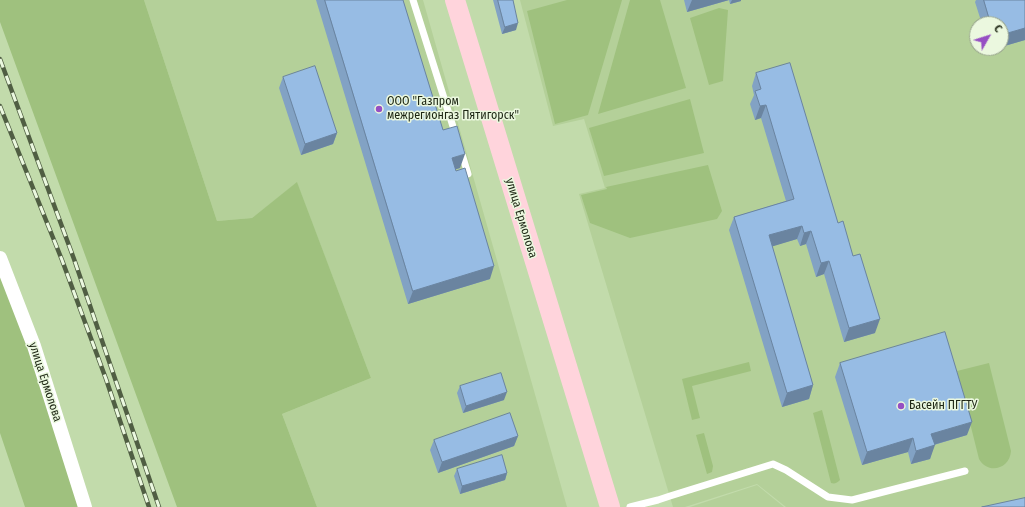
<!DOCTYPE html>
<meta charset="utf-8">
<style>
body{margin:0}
#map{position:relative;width:1025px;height:507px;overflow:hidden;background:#c2dbab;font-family:"Fira Sans Condensed",sans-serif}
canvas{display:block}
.north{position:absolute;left:969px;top:16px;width:40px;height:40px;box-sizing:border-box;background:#ebf8df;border:1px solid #98a48d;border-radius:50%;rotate:51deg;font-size:11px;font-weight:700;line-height:16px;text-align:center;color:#1c2513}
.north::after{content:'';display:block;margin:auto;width:14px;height:18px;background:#964fc3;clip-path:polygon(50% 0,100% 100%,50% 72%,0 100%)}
</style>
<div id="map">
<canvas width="1025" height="507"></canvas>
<div class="north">С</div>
</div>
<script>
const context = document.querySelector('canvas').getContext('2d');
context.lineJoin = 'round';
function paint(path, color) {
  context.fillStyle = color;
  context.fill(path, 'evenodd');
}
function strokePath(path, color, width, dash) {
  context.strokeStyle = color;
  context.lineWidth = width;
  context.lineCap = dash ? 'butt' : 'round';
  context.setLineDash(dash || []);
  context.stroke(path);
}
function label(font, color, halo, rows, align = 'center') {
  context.font = font + ' "Fira Sans Condensed",sans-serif';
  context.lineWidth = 3;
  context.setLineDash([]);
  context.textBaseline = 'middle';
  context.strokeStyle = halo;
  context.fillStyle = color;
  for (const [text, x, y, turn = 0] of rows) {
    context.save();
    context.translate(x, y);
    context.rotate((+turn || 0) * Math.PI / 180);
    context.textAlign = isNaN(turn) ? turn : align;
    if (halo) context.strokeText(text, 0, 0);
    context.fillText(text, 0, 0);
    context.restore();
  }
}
const built = new Path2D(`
 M144 0H423L567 507H317L282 414 371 378 297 183 252 218 217 221Z
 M520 0H1025V506L1019 507H786L757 484 685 507H673L579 194 605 188 584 119 553 126ZM977 24H1001V48H977Z
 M757 485 784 507H690Z`);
const green = new Path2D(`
 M0 0H144L217 221 252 218 297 182 371 378 282 414 317 507H177L0 22Z
 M567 0H622L588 115 555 124 527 11Z
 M630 0H660L686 88 598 114Z
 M719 8 728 10 723 81 709 85 690 18Z
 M690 99 704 153 604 176 589 128Z
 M708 165 722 211 717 219 630 238 590 223 581 195 607 189 606 187Z
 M0 258 34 346 92 507H25L0 433Z
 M749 362 751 371 692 386 700 418 692 420 682 379Z
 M989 363 1011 451C1010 469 988 475 979 459L957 371Z
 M822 410 840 480C837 483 835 484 831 483L813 413Z
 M704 433 713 466 712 472 707 474 696 435Z`);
const lane = new Path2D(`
 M413 0 456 136
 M461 151 468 174
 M630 507 658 500 670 496 773 464 786 470 828 497 852 500 965 471`);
const street = new Path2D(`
 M0 258 34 346 85 507`);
const secondary = new Path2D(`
 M455 0 610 507`);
const rail = new Path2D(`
 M0 59 74 259 159 507
 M0 106 62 260 106 379 149 507`);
const wall = new Path2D(`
 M316 0H403L443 130 460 168 455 169 490 279 408 304Z
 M493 0H513L516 30 502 34Z
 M684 0H741V1L730 4 729 0 687 12Z
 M976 0H1025V40L1001 47V24H982L975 2Z
 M756 73 838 223 875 333 844 342 824 274 816 277 806 244 800 246 797 239 772 246 813 385 809 399 782 407 729 230 734 217 786 201 761 118 755 120 750 104 754 95 752 86Z
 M283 77 337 133 333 144 301 155 279 88Z
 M840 363 967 435 934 445 930 459 911 464 908 452 862 465 835 377Z
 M460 386 504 400 463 413 457 393Z
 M518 436 514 446 438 473 430 450 434 440Z
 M457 469 507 473 505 480 460 494 454 476Z`);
const shadedWall = new Path2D(`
 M692 0H729L687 12Z
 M732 0H741V1L730 4Z
 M518 23 516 30 502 34 505 27Z
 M1025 28V40L1001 47V35Z
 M990 48H998L989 50Z
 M766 105 761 118 755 120 760 106Z
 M337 133 333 144 301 155 305 144Z
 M465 154 460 168 447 172 452 158Z
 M802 226 797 239 764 249 769 235Z
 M811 231 806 244 800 246 804 233Z
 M829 261 824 274 816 277 821 263Z
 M494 266 490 279 408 304 413 291Z
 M880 319 875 333 844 342 849 328Z
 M813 385 809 399 782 407 787 393Z
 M507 392 504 400 463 413 466 406Z
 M972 422 967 435 926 447 931 434Z
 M518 436 514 446 438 473 442 462Z
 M913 438 908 452 862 465 867 452Z
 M935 445 930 459 911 464 916 451Z
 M507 473 505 480 460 494 462 486Z`);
const building = new Path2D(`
 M325 0H403L443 130 457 126 465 154 452 158 456 171 465 168 494 266 413 291Z
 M498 0H513L518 23 505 27Z
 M984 0H1025V28L1001 35V24H991Z
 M790 63 838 223 843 221 853 256 860 254 880 319 849 328 829 261 821 263 811 231 804 233 802 226 769 235 813 385 787 393 734 217 794 199 766 105 760 106 755 91 761 89 756 73Z
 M315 66 337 133 305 144 283 77Z
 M945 332 972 422 931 434 935 445 916 451 913 438 867 452 840 363Z
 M501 373 507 392 466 406 460 386Z
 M510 413 518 436 442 462 434 440Z
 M502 455 507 473 462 486 457 469Z
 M1025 498V507H982Z`);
const markers = [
 [379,109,4,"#964fc3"],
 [901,406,4,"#964fc3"]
];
const poiNames = [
 ["ООО \"Газпром",387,102],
 ["межрегионгаз Пятигорск\"",387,116],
 ["Басейн ПГГТУ",909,406]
];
const streetNames = [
 ["улица Ермолова",521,218,73],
 ["улица Ермолова",45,382,72]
];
paint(built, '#b4d099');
paint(green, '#9fc17e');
strokePath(lane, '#fff', 7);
strokePath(street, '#fff', 14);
strokePath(secondary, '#ffd4dc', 20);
strokePath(rail, '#505e43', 4.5);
strokePath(rail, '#ebf8df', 3, [9]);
paint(wall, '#82a2c4');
paint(shadedWall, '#6a84a0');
paint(building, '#97bce4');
strokePath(building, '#6a84a0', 1);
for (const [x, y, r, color] of markers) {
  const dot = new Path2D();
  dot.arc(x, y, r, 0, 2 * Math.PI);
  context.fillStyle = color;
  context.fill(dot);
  strokePath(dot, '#ebf8df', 1.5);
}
label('12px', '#1c2513', '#ebf8df', poiNames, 'left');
label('12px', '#1c2513', '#ebf8df', streetNames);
</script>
